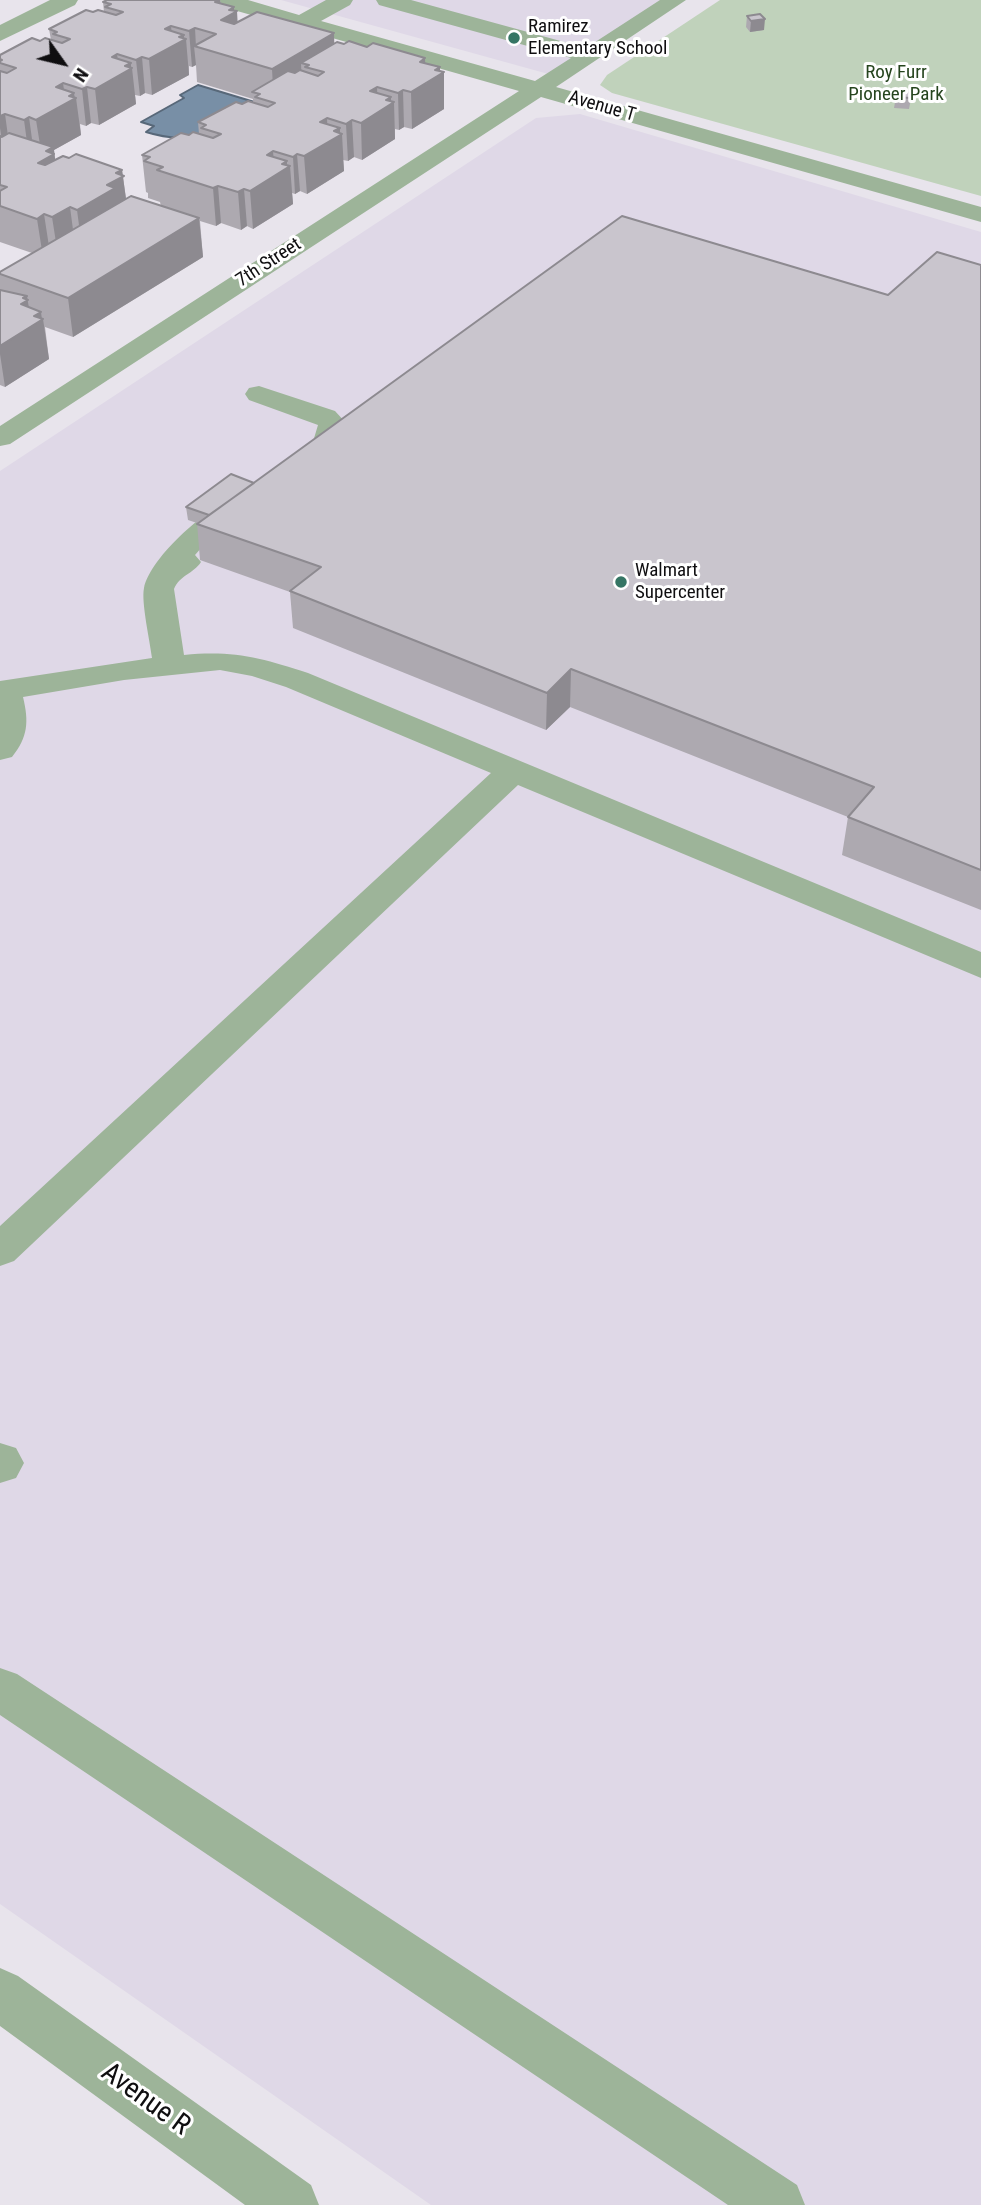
<!DOCTYPE html>
<style>
body{margin:0}
#map{position:relative;width:981px;height:2205px;overflow:hidden;background:#e8e4ec;font-family:"Roboto Condensed",sans-serif}
canvas{display:block}
.north{position:absolute;left:28px;top:28px;width:70px;height:70px;-webkit-text-stroke:5px #fff;paint-order:stroke;rotate:124deg;font-size:19px;font-weight:700;line-height:28px;text-align:center;color:#0f0e10}
.north::after{content:'';display:block;margin:auto;width:24px;height:32px;background:#0f0e10;clip-path:polygon(50% 0,100% 100%,50% 72%,0 100%)}
</style>
<div id="map">
<canvas width="981" height="2205"></canvas>
<div class="north">N</div>
</div>
<script>
const context = document.querySelector('canvas').getContext('2d');
context.lineJoin = 'round';
function paint(path, color) {
  context.fillStyle = color;
  context.fill(path, 'evenodd');
}
function strokePath(path, color, width, dash) {
  context.strokeStyle = color;
  context.lineWidth = width;
  context.lineCap = dash ? 'butt' : 'round';
  context.setLineDash(dash || []);
  context.stroke(path);
}
function label(font, color, halo, rows, align = 'center') {
  context.font = font + ' "Roboto Condensed",sans-serif';
  context.lineWidth = 6;
  context.setLineDash([]);
  context.textBaseline = 'middle';
  context.strokeStyle = halo;
  context.fillStyle = color;
  for (const [text, x, y, turn = 0] of rows) {
    context.save();
    context.translate(x, y);
    context.rotate((+turn || 0) * Math.PI / 180);
    context.textAlign = isNaN(turn) ? turn : align;
    if (halo) context.strokeText(text, 0, 0);
    context.fillText(text, 0, 0);
    context.restore();
  }
}
const built = new Path2D(`
 M281 0H669L552 75Z
 M580 114 981 232V2205H431L0 1904V471L536 118Z`);
const green = new Path2D(`
 M720 0H981V196L612 93 600 85 607 75Z`);
const water = new Path2D(`
 M198 85 261 104C216 127 197 148 146 132L154 126 141 122 184 98 180 95Z`);
const minor = new Path2D(`
 M50 0H78L75 5 0 41V25Z
 M213 0H248L299 15 326 0H353L350 5 321 21 535 81 571 58 379 5 376 0H411L586 48 660 0H686L556 87 981 207V222L541 97 10 444 0 446V426L519 91 216 5Z
 M259 386 335 411 346 423C344 449 321 480 293 473L289 467 312 445 318 425 249 400 245 394 249 388Z
 M240 496 250 499 255 505 250 511 202 547 195 555 201 562C193 574 180 575 174 589L184 655C233 650 262 658 308 673L981 952V978L518 785 14 1261 0 1266V1226L491 773 286 687 252 676 220 670 124 680 23 697C29 722 28 737 12 757L0 760V681L152 658C150 641 141 602 144 588 151 556 210 504 240 496Z
 M0 1443 16 1448 24 1463 16 1478 0 1483Z
 M0 1668 17 1674 797 2185 805 2205H728L0 1715Z
 M0 1968 18 1976 311 2185 319 2205H245L0 2026Z`);
const wall = new Path2D(`
 M107 0H220L221 4 237 11V22L334 44 367 47 425 58V63L444 72V109L412 129 404 127 399 130 395 129V139L362 160 354 157 348 161 343 160 344 171 307 194 300 191 295 194 292 193 293 204 253 229 247 226 241 230 221 223 216 226 200 221 203 257 73 337 45 327 49 359 5 387 0 385V272L32 253 0 242V55L40 41 51 40 49 29 93 12H104L103 2ZM196 65 197 82 253 99V102L242 104 198 122 199 134 189 135 142 155 146 192 148 193V198L160 202 161 206 126 198 122 170 55 160 54 150 81 135 80 124 86 126 91 123 99 125 136 104 135 95 140 96 145 93 152 95 189 75V66L192 67Z
 M747 16 764 30 750 32 746 27Z
 M897 91 912 93 909 109 894 108Z
 M981 265V910L842 855 848 817 570 707 546 730 293 628 290 592 200 560 197 523 188 520 186 507 254 483 888 295Z`);
const shadedWall = new Path2D(`
 M218 0H220L222 19 229 10 234 7V13L237 11 239 47 224 56 222 35 215 2Z
 M765 19 764 30 750 32 751 21Z
 M171 26 173 46 179 37 184 35V40L186 39 189 75 152 95 149 59 165 29Z
 M195 28 196 47 194 46 196 65 192 67 189 31Z
 M334 33 335 69 324 72 309 65 301 63 302 89 274 105 272 69Z
 M117 54 120 75 125 66 131 63V69L132 68 136 104 99 125 95 89 112 57Z
 M142 57 145 93 140 96 136 60Z
 M425 58 426 84 435 70 440 67V75L444 72V109L412 129 411 92 420 62Z
 M63 83 66 104 69 96 74 93 75 99 76 98 81 135 54 150 59 191 38 163 42 157 36 120 56 87Z
 M87 87 91 123 86 126 82 89Z
 M377 87 378 112 386 100 391 97V104L394 102 395 139 362 160 361 123 370 91Z
 M403 90 404 127 399 130 398 93Z
 M5 114 10 151 4 154 0 128V116Z
 M29 117 34 154 29 157 24 120Z
 M327 118 328 142 334 131 340 128V135L342 134 344 171 307 194 304 156 320 122Z
 M352 120 354 157 348 161 346 124Z
 M273 151 275 176 282 164 287 161V168L290 166 293 204 253 229 250 191 267 155Z
 M297 154 300 191 295 194 293 157Z
 M122 170 128 214 82 248 77 210 107 185 116 173Z
 M218 186 221 223 216 226 213 188Z
 M244 189 247 226 241 230 238 192Z
 M70 207 75 245 58 255 52 217Z
 M44 214 50 253 43 257 37 219Z
 M199 218 203 257 73 337 68 298Z
 M27 296 32 327 34 316 41 312 42 320 43 319 49 359 5 387 0 354V346L23 298Z
 M571 669 570 707 546 730 547 693Z`);
const building = new Path2D(`
 M107 0H218L215 2 234 7 229 10 237 11 221 20 234 24 257 12 334 33 272 69 194 46 216 34 195 28 189 31 171 26 165 29 184 35 179 37 186 39 149 59 142 57 136 60 117 54 112 57 131 63 125 66 132 68 95 89 87 87 82 89 63 83 56 87 74 93 69 96 76 98 36 120 29 117 24 120 5 114 0 116V71L7 73 16 68 0 63V61L2 60 0 59V55L32 38 40 41 45 38 62 43 70 39 53 34 57 32 49 29 86 10 93 12 98 10 116 15 123 12 105 7 111 4 103 2Z
 M760 14 765 19 751 21 747 16Z
 M349 41 367 47 373 43 425 58 420 62 440 67 435 70 444 72 411 92 403 90 398 93 377 87 370 91 391 97 386 100 394 102 361 123 352 120 346 124 327 118 320 122 340 128 334 131 342 134 304 156 297 154 293 157 273 151 267 155 287 161 282 164 290 166 250 191 244 189 238 192 218 186 213 188 157 170 163 167 144 161 150 157 142 155 181 133 189 135 193 132 213 138 221 134 201 128 206 125 198 122 236 102 242 104 248 101 268 107 275 103 255 97 260 94 252 92 288 71 295 73 300 70 318 76 324 72 305 67 309 65 301 63 337 42 344 44Z
 M897 91 912 93 911 98 895 97Z
 M9 133 53 147 46 151 54 154 38 163 45 165 63 156 69 158 76 154 122 170 116 173 124 176 107 185 115 188 77 210 70 207 52 217 44 214 37 219 0 206V191L7 187 0 185V136L2 137Z
 M131 196 199 218 68 298 0 274V272Z
 M622 216 888 295 937 252 981 265V870L848 817 874 787 571 669 547 693 290 591 321 567 197 524Z
 M0 290 27 296 23 298 28 300 21 304 41 312 34 316 43 319 0 346Z
 M231 474 254 483 209 515 186 507Z`);
const markers = [
 [514,38,7,"#357564"],
 [621,582,7,"#357564"]
];
const farPoinames = [
 ["Ramirez",528,27],
 ["Elementary School",528,49],
 ["Walmart",635,571],
 ["Supercenter",635,593]
];
const farParknames = [
 ["Roy Furr",896,73],
 ["Pioneer Park",896,95]
];
const farStreetnames = [
 ["Avenue T",602,107,16],
 ["7th Street",269,263,-33]
];
const nearStreetnames = [
 ["Avenue R",145,2100,36]
];
paint(built, '#dfd8e7');
paint(green, '#c0d2bb');
paint(water, '#788fa6');
strokePath(water, '#586879', 2);
paint(minor, '#9db499');
paint(wall, '#ada9b0');
paint(shadedWall, '#8d8a90');
paint(building, '#c9c5cd');
strokePath(building, '#8d8a90', 2);
for (const [x, y, r, color] of markers) {
  const dot = new Path2D();
  dot.arc(x, y, r, 0, 2 * Math.PI);
  context.fillStyle = color;
  context.fill(dot);
  strokePath(dot, '#fff', 2.5);
}
label('19px', '#0f0e10', '#fff', farPoinames, 'left');
label('19px', '#25441d', '#fff', farParknames);
label('19px', '#0f0e10', '#fff', farStreetnames);
label('28px', '#0f0e10', '#fff', nearStreetnames);
</script>
